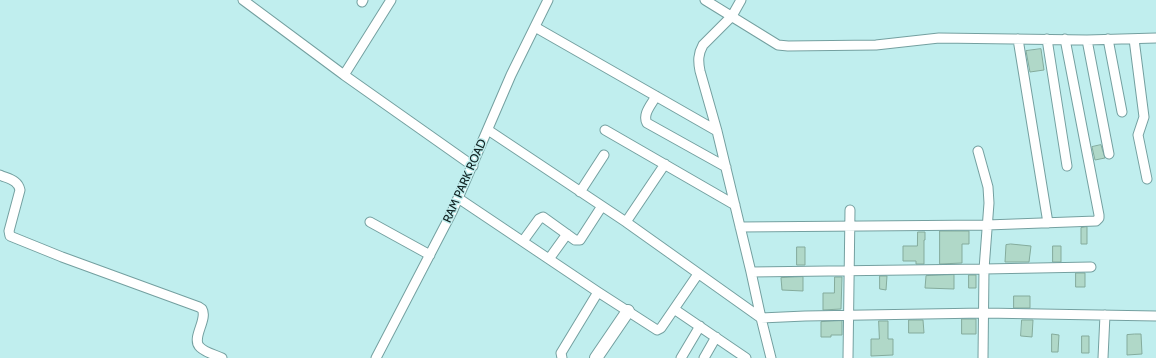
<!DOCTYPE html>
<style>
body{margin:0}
canvas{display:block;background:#c0eeee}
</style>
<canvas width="1156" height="358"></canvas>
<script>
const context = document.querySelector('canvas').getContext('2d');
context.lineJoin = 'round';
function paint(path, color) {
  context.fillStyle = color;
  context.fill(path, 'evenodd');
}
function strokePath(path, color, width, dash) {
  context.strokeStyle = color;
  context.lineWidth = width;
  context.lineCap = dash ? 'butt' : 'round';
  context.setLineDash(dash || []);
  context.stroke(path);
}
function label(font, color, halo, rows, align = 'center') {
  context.font = font + ' Cabin,sans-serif';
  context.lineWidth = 3;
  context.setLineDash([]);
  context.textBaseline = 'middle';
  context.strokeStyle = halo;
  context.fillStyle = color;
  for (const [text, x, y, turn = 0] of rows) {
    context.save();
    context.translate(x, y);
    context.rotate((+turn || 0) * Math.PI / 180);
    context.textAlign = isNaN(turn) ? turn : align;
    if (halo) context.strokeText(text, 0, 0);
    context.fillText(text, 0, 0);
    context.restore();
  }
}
const building = new Path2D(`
 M1041 49 1044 70 1030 72 1026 51Z
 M1101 145 1105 158 1095 160 1092 147Z
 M1087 227V244H1081V228Z
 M940 231H969V244H962V263L940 264Z
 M918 232H925V240H924V264H916V261H903V246H917Z
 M1011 244 1031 246 1029 262H1005L1006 245Z
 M1053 246H1061V262H1053Z
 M797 247H805V265H797Z
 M1076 273H1085V287H1076Z
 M954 275V289L925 288 926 276Z
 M969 275H976V288H969Z
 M880 276H887L886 290 880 289Z
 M803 277V291L782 290 781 278Z
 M835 277H842L841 309 823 310V293H834Z
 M1014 296H1030V308H1014Z
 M962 319H976V334H962Z
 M909 320H923L924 333H909Z
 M1022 320H1033L1032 337 1021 336Z
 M842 321V335H831V337H821V322Z
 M879 321H888V339H893V355L871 356V339H879Z
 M1052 334 1059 335 1058 352H1052Z
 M1135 334H1141L1142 354 1127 355V335Z
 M1082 336H1089V353H1082Z`);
const street = new Path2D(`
 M243 0 344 75 473 166
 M705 0 778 45 788 46 876 45 939 38 1087 40 1156 38
 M741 0 732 16 703 45C698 54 698 61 700 71L717 131 751 272 761 318 771 358
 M362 2 363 0
 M535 27 717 131
 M1018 39 1048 223
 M1047 39 1067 166
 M1108 39 1122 112
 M1134 39 1144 117 1138 135 1147 179
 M1087 40 1109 154
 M344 75 391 0
 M656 96C652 104 642 114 647 123L726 167
 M488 130 626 222 761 318 805 316 984 313 1156 316
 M605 130 735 205
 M978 151 988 187 989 203 984 269 983 358
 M0 175C9 179 18 180 20 190L9 231 10 236 62 257 199 307 202 309C208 319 192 337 199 346 203 352 216 355 222 358
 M580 192 604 155
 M458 198 598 292 657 330 661 328 698 274
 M370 222 430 255
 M626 222 665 164
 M740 227 987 225 1096 221 1099 218V215L1065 39
 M523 241 539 219 543 217 575 240H580L602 206
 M549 259 567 234
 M751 272 984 269 1091 267
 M674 309 746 358
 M376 358 452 212 511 75 548 0
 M562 358 561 353 598 292
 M681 358 700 326
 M704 358 716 337
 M848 358 850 210
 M1103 358 1105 315`);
const secondary = new Path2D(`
 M596 358 628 311`);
const streetNames = [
 ["RAM PARK ROAD",465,181,-66]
];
paint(building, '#b0d8c8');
strokePath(building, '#84ab9c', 1);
strokePath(street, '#74a0a0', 11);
strokePath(secondary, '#74a0a0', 14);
strokePath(street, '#fff', 9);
strokePath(secondary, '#fff', 12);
label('12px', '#112323', '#c0eeee', streetNames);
</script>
